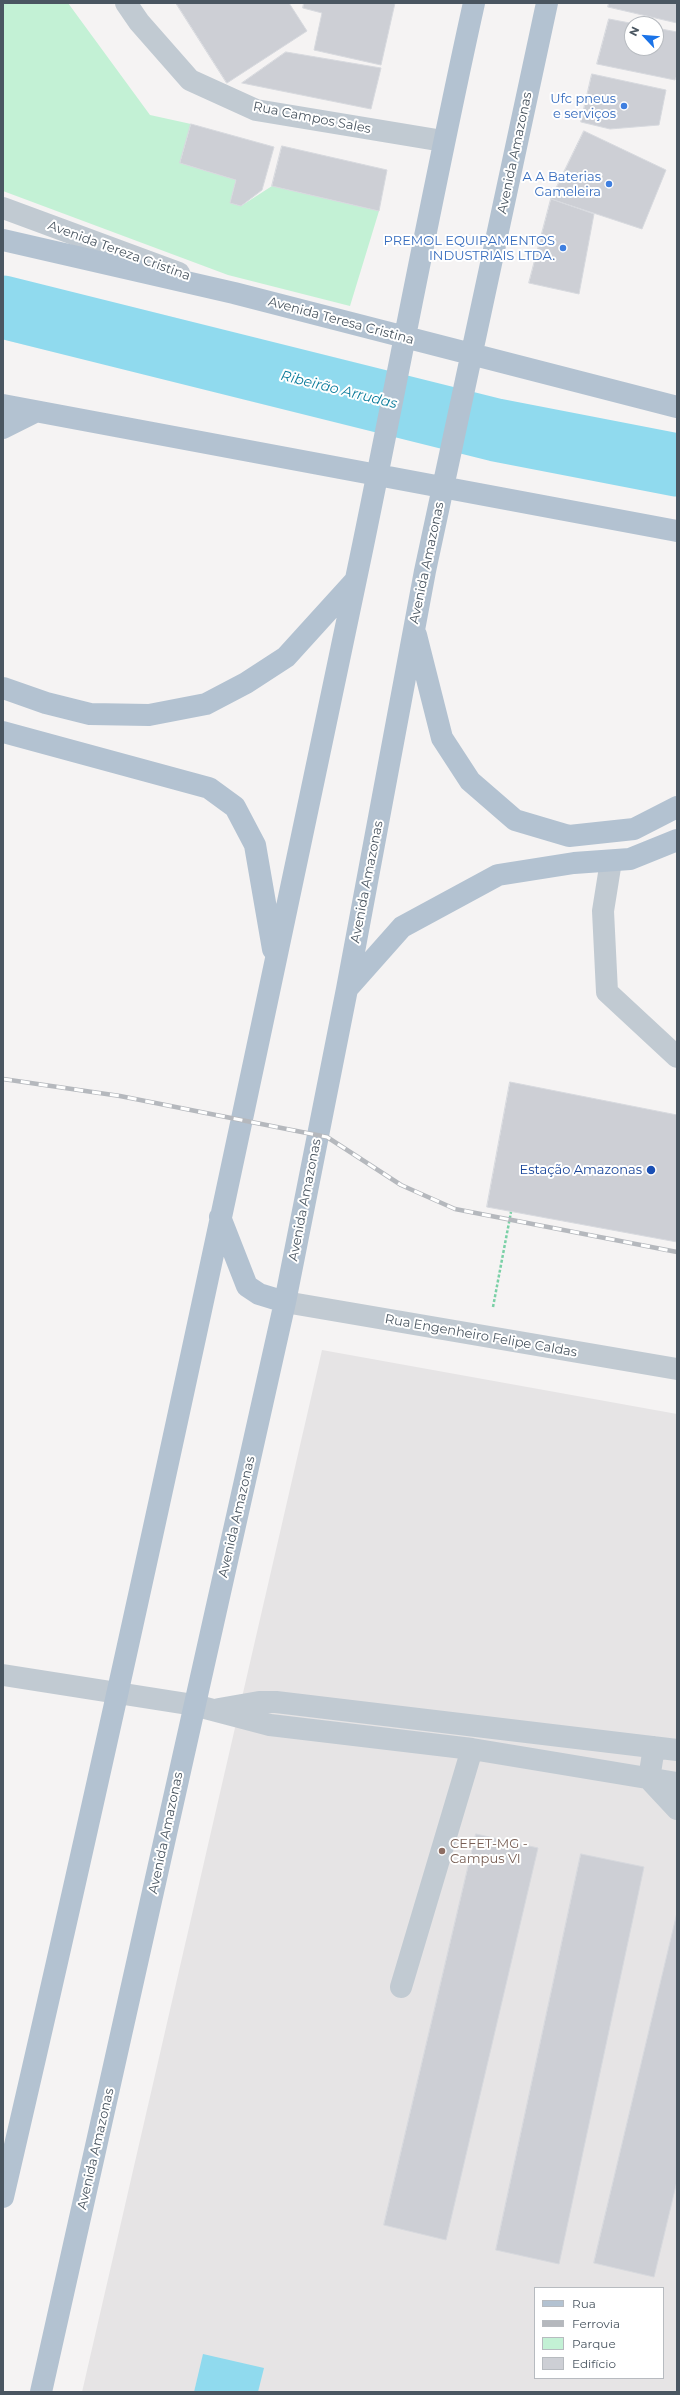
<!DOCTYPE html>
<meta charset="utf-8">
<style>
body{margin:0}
#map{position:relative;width:680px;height:2395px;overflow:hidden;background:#f5f3f3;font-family:Montserrat,sans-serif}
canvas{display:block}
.frame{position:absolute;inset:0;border:4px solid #4a5661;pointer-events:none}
.legend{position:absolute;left:534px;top:2287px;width:130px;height:92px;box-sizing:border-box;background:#fff;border:1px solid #b7bbc0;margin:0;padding:5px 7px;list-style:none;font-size:12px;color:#4a5661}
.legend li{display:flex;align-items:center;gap:8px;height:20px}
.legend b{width:20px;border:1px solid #b7bbc0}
.north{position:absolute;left:624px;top:16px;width:40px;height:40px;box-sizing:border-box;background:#fff;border:1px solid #b7bbc0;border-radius:50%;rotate:296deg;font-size:11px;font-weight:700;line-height:16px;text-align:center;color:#4a5661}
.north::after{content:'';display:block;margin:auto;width:14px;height:18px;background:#1a73e8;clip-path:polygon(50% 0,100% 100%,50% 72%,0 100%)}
</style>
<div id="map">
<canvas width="680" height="2395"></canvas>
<div class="frame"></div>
<ul class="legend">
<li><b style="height:5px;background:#b3c2d1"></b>Rua</li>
<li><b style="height:5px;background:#b5b8bd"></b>Ferrovia</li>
<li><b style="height:11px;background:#c3f1d5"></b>Parque</li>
<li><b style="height:11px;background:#cdcfd5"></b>Edifício</li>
</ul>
<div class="north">N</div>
</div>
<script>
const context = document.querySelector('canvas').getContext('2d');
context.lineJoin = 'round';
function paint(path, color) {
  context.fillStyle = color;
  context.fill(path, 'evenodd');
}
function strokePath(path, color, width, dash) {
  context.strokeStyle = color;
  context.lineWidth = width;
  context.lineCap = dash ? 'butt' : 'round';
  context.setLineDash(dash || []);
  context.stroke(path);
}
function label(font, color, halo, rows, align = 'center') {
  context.font = font + ' Montserrat,sans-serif';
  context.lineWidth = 4;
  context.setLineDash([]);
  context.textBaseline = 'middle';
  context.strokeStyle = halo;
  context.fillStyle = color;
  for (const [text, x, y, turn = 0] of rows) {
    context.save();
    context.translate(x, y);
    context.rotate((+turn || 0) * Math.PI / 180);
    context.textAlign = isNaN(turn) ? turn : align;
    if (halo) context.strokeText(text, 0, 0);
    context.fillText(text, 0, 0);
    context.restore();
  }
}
const education = new Path2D(`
 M322 1350 677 1414V2392H82ZM535 2288H663V2378H535Z`);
const green = new Path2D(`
 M3 3H68L150 115 191 124 180 163 236 180 230 203 241 206 272 186 379 211 350 306 228 275 3 191Z`);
const water = new Path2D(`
 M203 2354 264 2368 258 2392H194Z`);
const river = new Path2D(`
 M3 307 496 430 677 465`);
const building = new Path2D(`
 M176 3H289L307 31 227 83Z
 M304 3H395L381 65 314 50 322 13 303 8Z
 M609 3H677V23L608 7Z
 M609 19 635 24H632V48H656V28L677 32V75L675 80 597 64Z
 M286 52 381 68 371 109 242 83Z
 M592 74 666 90 659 125 610 129 581 122Z
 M191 124 274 147 262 190 241 206 230 203 236 180 180 163Z
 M584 131 666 170 642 229 551 199Z
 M282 146 387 170 379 211 272 186Z
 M551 199 594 214 579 294 529 283Z
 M510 1082 677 1115V1242L487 1207Z
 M476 1834 538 1848 446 2240 384 2225Z
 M581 1854 644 1867 559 2264 496 2250Z
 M677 1913V2181L654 2277 594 2263Z`);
const path = new Path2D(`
 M493 1307 511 1212`);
const minor = new Path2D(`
 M126 3 139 22 190 80 256 110 443 141
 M3 208 179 273
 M611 861 603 911 607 992 677 1057
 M285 1302 677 1369
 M3 1675 194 1705 270 1725 472 1749 677 1783
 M219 1709 259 1702H276L677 1750
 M654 1747 649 1779 677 1809
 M401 1987 472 1749`);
const major = new Path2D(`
 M3 240 234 293 677 407
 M3 405 677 531
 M3 428 35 412
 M416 635 442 738 470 781 515 820 569 836 634 829 677 807
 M3 688 46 703 90 714 149 715 206 704 246 683 286 657 355 581
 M3 732 209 788 235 807 255 845 273 949
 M347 989 402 927 498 875 574 863 630 859 677 840
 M220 1217 247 1286 259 1294 285 1302
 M3 2197C130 1652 246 1104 361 555 399 371 433 187 474 3
 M41 2392 285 1302 347 989 425 571 547 3`);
const rail = new Path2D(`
 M3 1079 120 1096 327 1137 401 1185 455 1209 677 1252`);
const markers = [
 [624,106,4,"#3f7fe0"],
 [609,184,4,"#3f7fe0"],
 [563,248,4,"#3f7fe0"],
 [651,1170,5,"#1a4fb4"],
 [442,1851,4,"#8d6e63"]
];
const shopNames = [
 ["Ufc pneus",616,99],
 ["e serviços",616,114],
 ["A A Baterias",601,177],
 ["Gameleira",601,192],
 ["PREMOL EQUIPAMENTOS",555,241],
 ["INDUSTRIAIS LTDA.",555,256]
];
const streetNames = [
 ["Rua Campos Sales",312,118,11],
 ["Avenida Amazonas",515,153,-78],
 ["Avenida Tereza Cristina",119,251,20],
 ["Avenida Teresa Cristina",341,321,15],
 ["Avenida Amazonas",427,563,-78],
 ["Avenida Amazonas",367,882,-79],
 ["Avenida Amazonas",305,1200,-79],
 ["Rua Engenheiro Felipe Caldas",481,1336,10],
 ["Avenida Amazonas",237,1517,-77],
 ["Avenida Amazonas",166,1833,-78],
 ["Avenida Amazonas",96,2149,-77]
];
const transitNames = [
 ["Estação Amazonas",642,1170]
];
const educationNames = [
 ["CEFET-MG -",450,1844],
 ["Campus VI",450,1859]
];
const waterNames = [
 ["Ribeirão Arrudas",339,390,14]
];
paint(education, '#e6e4e5');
paint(green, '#c3f1d5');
paint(water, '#90daee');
strokePath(river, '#90daee', 63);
paint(building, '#cdcfd5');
strokePath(building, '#d7d9de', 1);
strokePath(path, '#7ad0a6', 2.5, [3, 2]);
strokePath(minor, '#c1cad2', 22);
strokePath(major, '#b3c2d1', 22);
strokePath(rail, '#b5b8bd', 4.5);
strokePath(rail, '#fff', 3, [9]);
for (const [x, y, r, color] of markers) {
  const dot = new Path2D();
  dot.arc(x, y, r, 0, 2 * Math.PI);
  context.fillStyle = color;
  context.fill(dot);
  strokePath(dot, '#fff', 1.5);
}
label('13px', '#366cbe', '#fff', shopNames, 'right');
label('13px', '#4a5661', '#fff', streetNames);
label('13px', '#164399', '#fff', transitNames, 'right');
label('13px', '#785e54', '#fff', educationNames, 'left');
label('italic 14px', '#0c7c9b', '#fff', waterNames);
</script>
